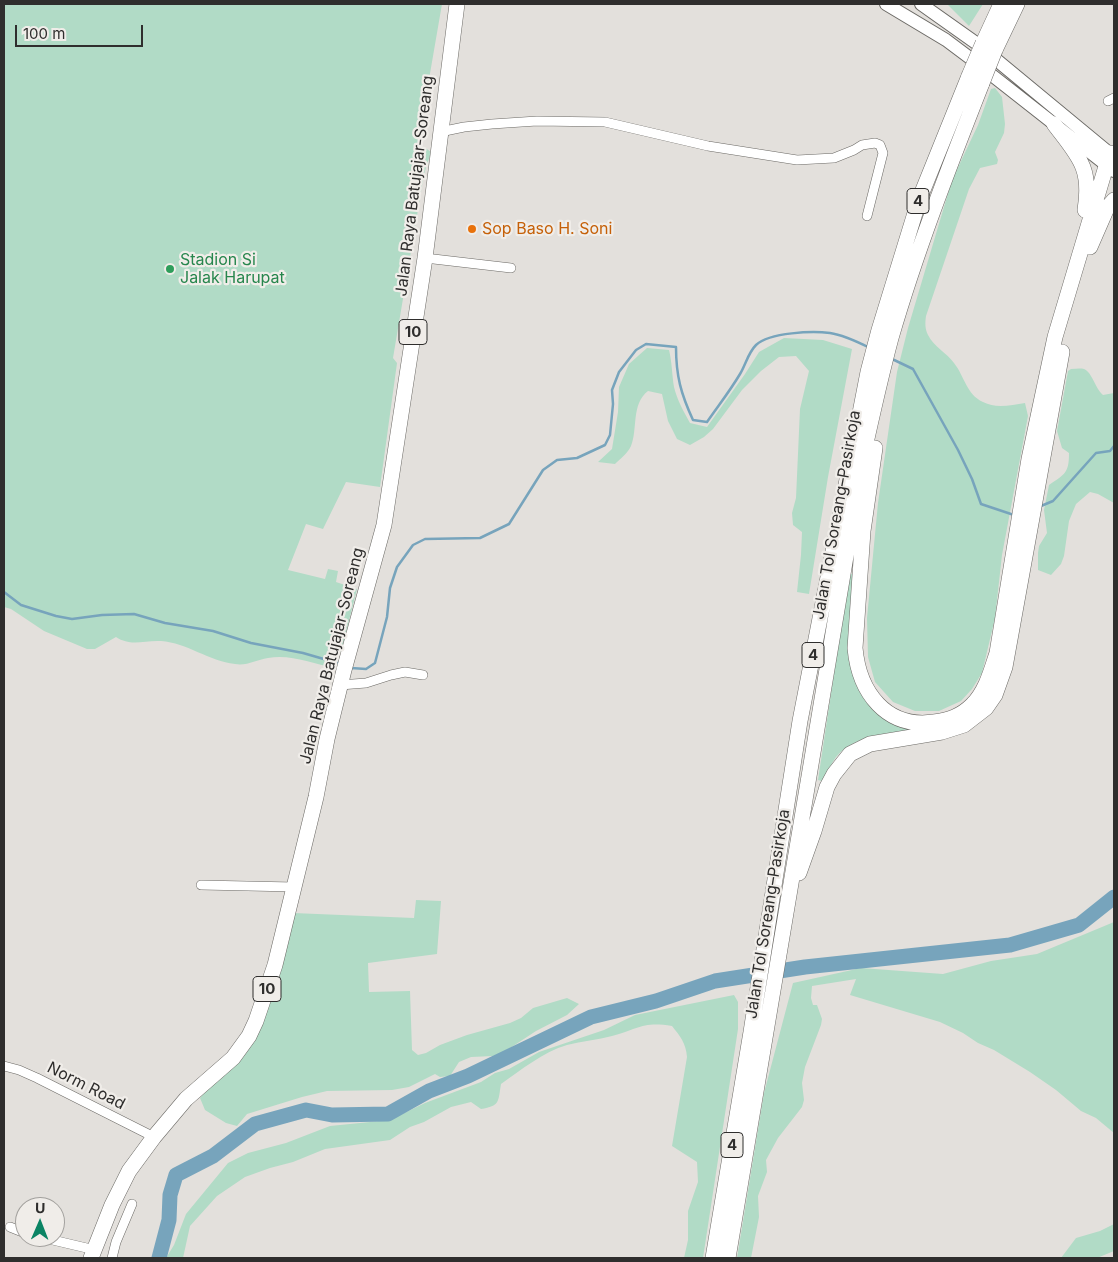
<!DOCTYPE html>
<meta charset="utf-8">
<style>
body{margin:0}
#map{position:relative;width:1118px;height:1262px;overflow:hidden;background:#e3e0dc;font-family:Inter,sans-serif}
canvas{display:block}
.frame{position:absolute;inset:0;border:5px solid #2f2e2d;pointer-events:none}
.north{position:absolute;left:15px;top:1197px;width:50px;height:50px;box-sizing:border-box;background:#f0ede9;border:1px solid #a3a19e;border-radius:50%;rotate:1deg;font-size:14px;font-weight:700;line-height:20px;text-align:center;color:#2f2e2d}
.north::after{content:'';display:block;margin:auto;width:18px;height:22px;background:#0a8464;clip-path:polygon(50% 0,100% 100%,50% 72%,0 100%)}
.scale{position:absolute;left:15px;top:25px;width:128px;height:22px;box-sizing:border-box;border:2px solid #2f2e2d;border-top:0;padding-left:6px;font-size:15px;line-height:18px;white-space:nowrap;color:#2f2e2d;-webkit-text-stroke:4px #f0ede9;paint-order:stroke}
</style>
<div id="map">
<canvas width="1118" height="1262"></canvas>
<div class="frame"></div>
<div class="north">U</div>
<div class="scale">100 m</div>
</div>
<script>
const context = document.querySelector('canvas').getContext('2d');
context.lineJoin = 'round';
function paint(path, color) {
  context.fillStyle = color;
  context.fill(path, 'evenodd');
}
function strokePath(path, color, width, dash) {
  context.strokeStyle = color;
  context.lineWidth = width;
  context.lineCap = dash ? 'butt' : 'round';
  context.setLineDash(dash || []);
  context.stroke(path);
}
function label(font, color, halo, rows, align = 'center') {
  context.font = font + ' Inter,sans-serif';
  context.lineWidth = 4.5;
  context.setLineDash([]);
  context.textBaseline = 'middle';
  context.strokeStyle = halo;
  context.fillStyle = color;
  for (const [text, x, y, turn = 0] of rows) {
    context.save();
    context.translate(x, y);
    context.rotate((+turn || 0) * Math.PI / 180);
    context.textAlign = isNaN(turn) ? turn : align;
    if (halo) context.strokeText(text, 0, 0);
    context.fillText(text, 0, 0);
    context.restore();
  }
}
const green = new Path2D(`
 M4 4H442L423 114 419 147H424L431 152 424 174 393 358 397 363 380 487 346 482 323 529 306 524 288 570 325 579 328 569 338 571 336 582 357 589 342 648 333 668C312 663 290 654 268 658 256 660 247 666 235 664 209 661 187 643 161 641 144 640 131 647 116 637L95 649H87L44 631 11 609 4 607Z
 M947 4H983L969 26Z
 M995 88 1002 97 1005 124 1004 133 995 152 998 160 997 164 980 168 969 189 926 316C925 323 925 329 928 335 934 347 947 353 954 363 965 377 966 394 983 402 996 409 1011 405 1025 403L1028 416 1002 555 995 618 982 673 972 689 961 701 939 711H915L893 702 875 682 868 657 867 618 878 503 897 372 908 328 952 180 978 125 991 89Z
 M784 338 823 340 852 349 828 477 809 594 797 592 801 555 802 532 793 525 792 513 796 498 800 409 809 371 796 356 779 357 761 371 742 390 713 429 704 437 690 445 677 439 668 421 662 394 648 391C631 404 638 429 631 446 628 453 620 459 615 464L598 462 612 449 618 412 619 387 629 364 647 348 669 350C672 362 672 375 674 387 677 400 684 412 690 423L707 427 745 374 759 352Z
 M1071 369C1075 369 1080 368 1084 369 1092 372 1095 388 1103 395L1114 393V503L1098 494 1090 492 1076 504 1069 521 1064 556 1061 564 1051 575 1038 570V553L1039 546 1047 533 1044 510 1049 485C1065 474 1069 473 1069 453L1062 448 1057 431 1068 371Z
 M849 574H853C851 622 837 684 881 716 884 718 887 721 891 723 904 729 922 727 936 728 905 732 857 731 836 757 831 764 827 773 822 781L818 780Z
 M416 900 441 901 437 954 368 963 369 992 410 991 412 1050 418 1055 426 1053 440 1045 467 1035 510 1023 521 1018 533 1008 567 998 579 1004 567 1015 536 1031 504 1052 493 1056 471 1057 459 1062 450 1076 440 1077 435 1074 409 1087 392 1090 327 1091 302 1097 247 1114 237 1126 226 1123 205 1110 200 1098 262 1024 278 983 293 913 414 918Z
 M1114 922V1133L1096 1118 1081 1111 1056 1090 1030 1072 994 1050 978 1043 963 1033 940 1022 850 995 856 979 812 986 811 998 813 1005H817L822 1019 821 1025 805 1067 802 1083 804 1100 802 1107 778 1138 766 1160 767 1172 758 1196 759 1217 751 1258H737L764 1093 793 983 861 968 943 974 991 961 1037 954Z
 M734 995 738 1002V1029L703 1258H684L688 1240V1211L698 1182 697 1162 672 1146 687 1057C686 1043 680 1036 672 1026 643 1021 638 1029 612 1036 598 1040 582 1041 567 1045 543 1052 521 1070 501 1084 498 1102 500 1106 481 1109L471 1102 451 1107 424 1122 410 1127 390 1140 325 1149 293 1162 270 1168 245 1177 217 1196 190 1226 183 1258H166L174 1245 186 1214 228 1163 248 1153 286 1143 330 1126 390 1120 425 1103 481 1082 495 1073 509 1069 539 1052 604 1030 635 1015Z
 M1114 1224V1251L1097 1258H1061L1076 1238 1100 1231Z`);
const stream = new Path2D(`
 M890 358 913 369 958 450 972 479 981 504 1014 515
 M1041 506 1053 501 1096 453 1110 451 1114 446
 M4 592 21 605 56 616 72 619 102 615 134 614 165 623 213 631 251 643 303 653 341 664
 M351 668 366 669 375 663 387 617 390 588 397 567 413 545 425 539 480 538 509 524 543 470 557 460 577 458 605 445 610 435 613 404 612 390 619 372 636 350 646 344 676 347C676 376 681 394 693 420L707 422C718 406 730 391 740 374 746 364 748 353 756 345 770 332 813 331 830 333 844 335 858 342 870 348`);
const river = new Path2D(`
 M159 1258 169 1220 170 1195 176 1175 213 1156 255 1124 306 1110 332 1115 388 1114 429 1091 468 1076 591 1017 656 1001 715 981 805 967 1010 945 1079 925 1114 897`);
const street = new Path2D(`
 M1108 101 1114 98
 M440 132 464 127 492 124 537 121 605 122 708 146 797 160 834 158 854 150 862 145 875 143 880 145 883 153 867 216
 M425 258 511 268
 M340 685 366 683 391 675 405 672 423 675
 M201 885 294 887
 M4 1066 19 1070 37 1078 154 1137
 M10 1227 25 1233
 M40 1237 95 1250
 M112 1258 116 1242 132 1204`);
const secondary = new Path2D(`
 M886 4 946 40 970 58 1114 171
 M921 4 976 43 1114 157`);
const highway = new Path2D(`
 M983 43 1001 4
 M995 50 1017 4
 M1054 124C1078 156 1092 167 1085 210
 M1090 247 1107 208 1114 200
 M875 448 863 531 855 648C859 692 886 729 934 722 949 720 961 716 972 705 986 691 991 671 997 653L1029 459 1055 337 1110 153
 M799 873 814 831 827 787 834 774 850 754 870 744 942 732 964 725 986 708 995 695 1005 667 1062 352
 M91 1258 112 1205 129 1171 154 1137 186 1099 233 1058 249 1036 256 1021 275 965 316 797 327 739 344 670 384 525 425 258 457 4
 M713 1258 751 1032 800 721 868 372 879 330 919 200 969 76
 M728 1258 862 461C871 420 880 379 891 338 916 252 949 167 982 83`);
const highwayBridge = new Path2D(`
 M969 76 983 43
 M982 83 995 50`);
const markers = [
 [472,229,5,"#e8710a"],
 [170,269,5,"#2e9e5b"]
];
const shields = [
 [918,201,22],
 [413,332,28],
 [813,655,22],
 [267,989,28],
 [732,1145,22]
];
const shieldNames = [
 ["4",918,201],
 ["10",413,332],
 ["4",813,655],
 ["10",267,989],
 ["4",732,1145]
];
const streetNames = [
 ["Jalan Raya Batujajar-Soreang",415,186,-83],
 ["Jalan Tol Soreang–Pasirkoja",837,515,-80],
 ["Jalan Raya Batujajar-Soreang",332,656,-76],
 ["Jalan Tol Soreang–Pasirkoja",768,914,-81],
 ["Norm Road",86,1086,27]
];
const foodNames = [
 ["Sop Baso H. Soni",482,229]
];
const leisureNames = [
 ["Stadion Si",180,260],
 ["Jalak Harupat",180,278]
];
paint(green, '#b1dbc6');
strokePath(stream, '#77a4bc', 2.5);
strokePath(river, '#77a4bc', 15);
strokePath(street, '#6b6965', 10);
strokePath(secondary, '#6b6965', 14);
strokePath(highway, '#6b6965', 16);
strokePath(street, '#fff', 9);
strokePath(secondary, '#fff', 12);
strokePath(highway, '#fff', 15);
strokePath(highwayBridge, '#6b6965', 16, []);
strokePath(highwayBridge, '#fff', 15);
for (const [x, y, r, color] of markers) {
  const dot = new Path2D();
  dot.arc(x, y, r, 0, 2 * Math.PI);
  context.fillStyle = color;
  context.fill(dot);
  strokePath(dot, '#f0ede9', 2);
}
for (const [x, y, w] of shields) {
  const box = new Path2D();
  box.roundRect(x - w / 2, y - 12.5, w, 25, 4);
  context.fillStyle = '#f0ede9';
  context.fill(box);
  strokePath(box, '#2f2e2d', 1);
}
label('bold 15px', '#2f2e2d', null, shieldNames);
label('16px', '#2f2e2d', '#f0ede9', streetNames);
label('16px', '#c56008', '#f0ede9', foodNames, 'left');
label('16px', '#27864d', '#f0ede9', leisureNames, 'left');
</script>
